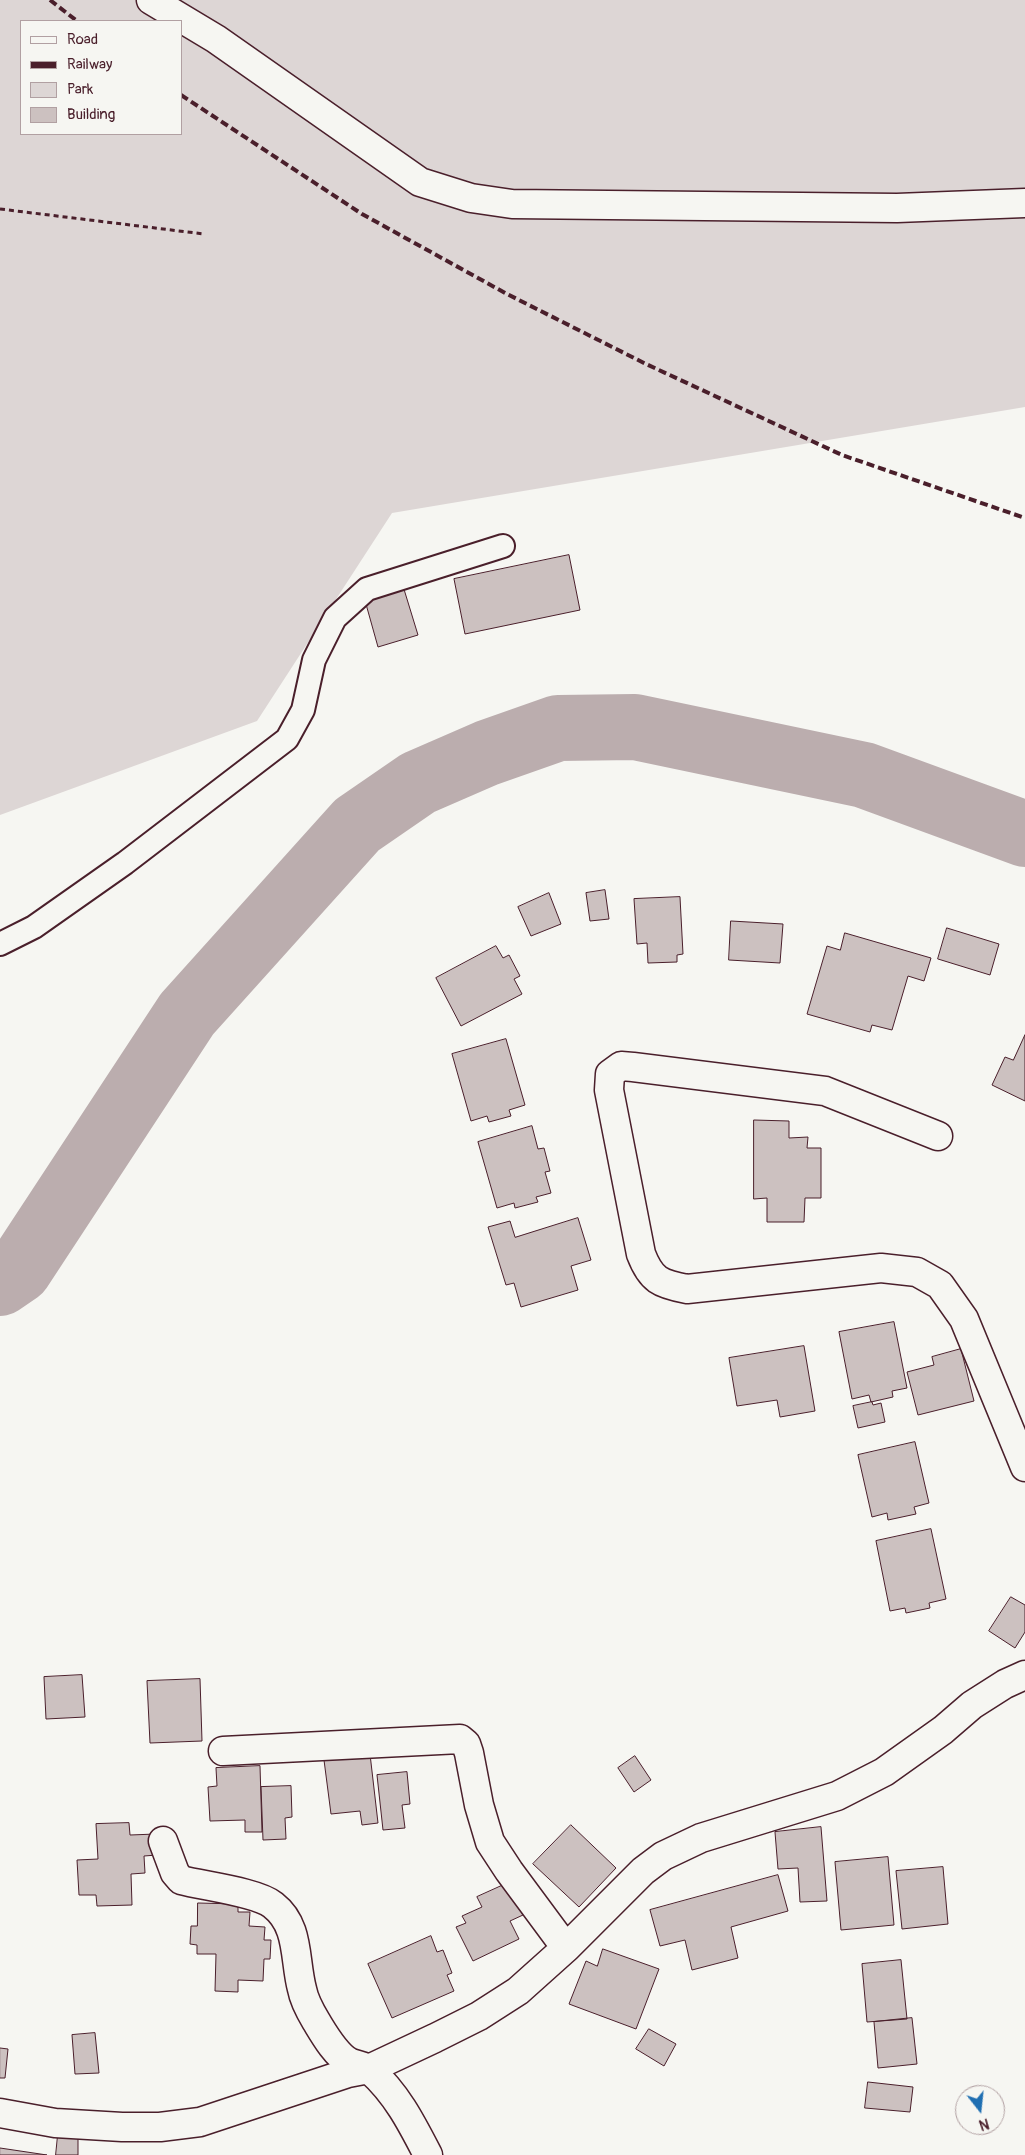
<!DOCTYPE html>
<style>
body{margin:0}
#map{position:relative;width:1025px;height:2155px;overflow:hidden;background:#f6f6f2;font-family:Pangolin,sans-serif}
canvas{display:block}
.legend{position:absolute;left:20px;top:20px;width:162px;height:115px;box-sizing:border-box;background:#f6f6f2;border:1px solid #b1a0a2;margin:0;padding:6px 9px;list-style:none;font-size:15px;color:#4a1f2b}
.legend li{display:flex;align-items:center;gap:10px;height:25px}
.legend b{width:25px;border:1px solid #b1a0a2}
.north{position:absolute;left:955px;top:2085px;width:50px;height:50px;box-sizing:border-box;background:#f6f6f2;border:1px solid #b1a0a2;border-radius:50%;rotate:164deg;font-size:14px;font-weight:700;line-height:20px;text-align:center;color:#4a1f2b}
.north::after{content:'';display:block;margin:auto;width:18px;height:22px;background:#1f6fb2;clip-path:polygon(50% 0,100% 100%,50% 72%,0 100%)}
</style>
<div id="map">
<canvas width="1025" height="2155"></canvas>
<ul class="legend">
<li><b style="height:6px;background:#f6f6f2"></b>Road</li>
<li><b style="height:6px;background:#4a1f2b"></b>Railway</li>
<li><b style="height:14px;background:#ddd6d5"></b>Park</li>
<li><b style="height:14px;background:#ccc1c0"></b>Building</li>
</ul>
<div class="north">N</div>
</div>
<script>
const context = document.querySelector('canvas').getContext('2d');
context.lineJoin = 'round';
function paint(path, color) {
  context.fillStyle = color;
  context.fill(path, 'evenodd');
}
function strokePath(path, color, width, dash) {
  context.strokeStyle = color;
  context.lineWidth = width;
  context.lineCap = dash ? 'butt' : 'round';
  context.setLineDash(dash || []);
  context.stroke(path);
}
const green = new Path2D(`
 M0 0H1025V407L392 513 257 721 0 815ZM21 21H181V134H21Z`);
const river = new Path2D(`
 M0 1283 19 1270 187 1014 357 825 418 783 487 753 558 728 635 727 864 775 1025 834`);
const building = new Path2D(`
 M569 555 580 610 465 634 454 579Z
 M403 586 418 635 378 647 364 597Z
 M605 890 609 919 590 921 586 893Z
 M549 893 561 924 531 936 518 907Z
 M680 897 683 954 677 955V962L648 963 647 943 637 944 634 899Z
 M731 921 783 924 780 963 729 960Z
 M947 928 999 944 990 975 938 959Z
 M845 933 931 958 924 981 908 976 892 1030 872 1025 870 1032 807 1014 827 946 840 950Z
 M496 946 503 958 509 955 520 976 514 979 522 994 461 1026 436 978Z
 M1025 1035V1101L992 1085 1005 1057 1013 1060Z
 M506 1039 525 1105 509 1110 511 1116 489 1122 487 1116 471 1121 452 1054Z
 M754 1120 789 1121V1138L808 1137 807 1148H821V1198H805L804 1222H767V1198L754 1199Z
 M532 1126 538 1149 544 1148 550 1171 545 1172 551 1193 536 1197 538 1202 515 1208 514 1203 497 1208 478 1142Z
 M578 1218 591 1260 571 1266 578 1290 521 1307 514 1283 506 1285 488 1227 510 1221 515 1237Z
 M894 1322 907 1388 892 1391 893 1397 871 1402 869 1395 852 1399 839 1332Z
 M804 1346 815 1411 780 1417 777 1400 737 1406 729 1358Z
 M961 1349 974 1401 918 1415 907 1372 934 1365 932 1357Z
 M872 1402 873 1405 881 1403 885 1422 858 1428 853 1406Z
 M915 1442 929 1503 914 1507 916 1514 888 1520 887 1513 872 1517 858 1455Z
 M931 1529 946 1599 929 1603 930 1608 906 1613 905 1608 890 1611 876 1541Z
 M1011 1597 1025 1605V1632L1015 1648 989 1631Z
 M82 1675 85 1717 46 1719 44 1677Z
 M200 1679 202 1741 150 1743 147 1681Z
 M370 1754 378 1823 362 1825 360 1811 331 1814 324 1760Z
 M635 1756 651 1780 634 1792 618 1768Z
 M260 1766 262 1832H245V1820L210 1821 208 1787 217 1786 216 1768Z
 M407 1772 410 1804 402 1805 405 1828 383 1830 377 1775Z
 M291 1786 292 1817 285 1818 286 1839 263 1840 261 1787Z
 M129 1823 130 1835 156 1834 157 1855 144 1856 145 1873 131 1874 132 1905 97 1906 96 1895H79L77 1860 98 1859 96 1824Z
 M571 1825 616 1868 579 1907 533 1864Z
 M821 1827 827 1901 800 1902 798 1868 778 1869 775 1832Z
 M888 1857 894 1925 841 1930 835 1862Z
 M943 1867 948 1924 902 1929 896 1871Z
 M778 1875 788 1911 731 1927 738 1958 692 1970 685 1940 660 1946 650 1910Z
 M508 1883 523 1915 510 1921 519 1939 473 1961 456 1927 466 1923 462 1916 482 1907 477 1897Z
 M198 1903 238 1904V1912H250L249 1926 265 1927 264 1940H271L270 1959H264L263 1981 238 1980V1992L215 1991 216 1954H197V1945L190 1944 191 1926H197Z
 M431 1936 437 1952 443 1950 452 1973 447 1975 454 1991 392 2018 368 1964Z
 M603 1949 659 1969 636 2029 569 2004 586 1961 597 1966Z
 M901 1960 907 2019 867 2022 862 1964Z
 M912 2018 917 2064 878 2068 874 2022Z
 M649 2029 676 2044 664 2066 636 2049Z
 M95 2033 99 2073 75 2074 72 2035Z
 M0 2048 8 2049 5 2078H0Z
 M868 2082 913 2087 910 2112 865 2108Z
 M58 2135 78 2136V2155H56Z
 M0 2148 47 2155H0Z`);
const path = new Path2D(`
 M0 209 204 234`);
const lane = new Path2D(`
 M0 944 34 927 125 863 287 739 303 710 314 660 335 618 367 589 503 546`);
const street = new Path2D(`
 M938 1136 825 1091 633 1067 621 1066 610 1074 609 1090 641 1254C651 1280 660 1284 687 1289L881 1268 917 1272 940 1285 964 1319 1025 1467
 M223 1751 460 1739 466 1744 469 1753 479 1805 490 1842 509 1871 566 1948
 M163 1841 175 1873 181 1880C203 1886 257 1892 273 1905 300 1926 294 1959 302 1989 304 2000 310 2011 316 2021 324 2034 335 2054 349 2062 356 2065 365 2066 370 2070 397 2094 412 2124 428 2155
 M0 2113 55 2123 122 2127H160L200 2122 348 2073 369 2069 435 2038 479 2016 518 1991 566 1948 643 1871 663 1856 701 1838 837 1796 884 1772 943 1730 972 1705 1005 1684 1025 1675`);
const secondary = new Path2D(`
 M151 0 216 39 420 182 471 198 512 204 897 208 1025 203`);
const rail = new Path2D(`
 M50 0 77 21
 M181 95 362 214 507 294 646 364 842 455 1025 518`);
paint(green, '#ddd6d5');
strokePath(river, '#bbadae', 66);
paint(building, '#ccc1c0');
strokePath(building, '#4a1f2b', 1);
strokePath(lane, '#4a1f2b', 26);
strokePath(street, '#4a1f2b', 31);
strokePath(secondary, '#4a1f2b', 31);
strokePath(path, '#4a1f2b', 3, [5, 4]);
strokePath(lane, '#f6f6f2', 22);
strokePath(street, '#f6f6f2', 28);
strokePath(secondary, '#f6f6f2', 28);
strokePath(rail, '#4a1f2b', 4, [8, 4]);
</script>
